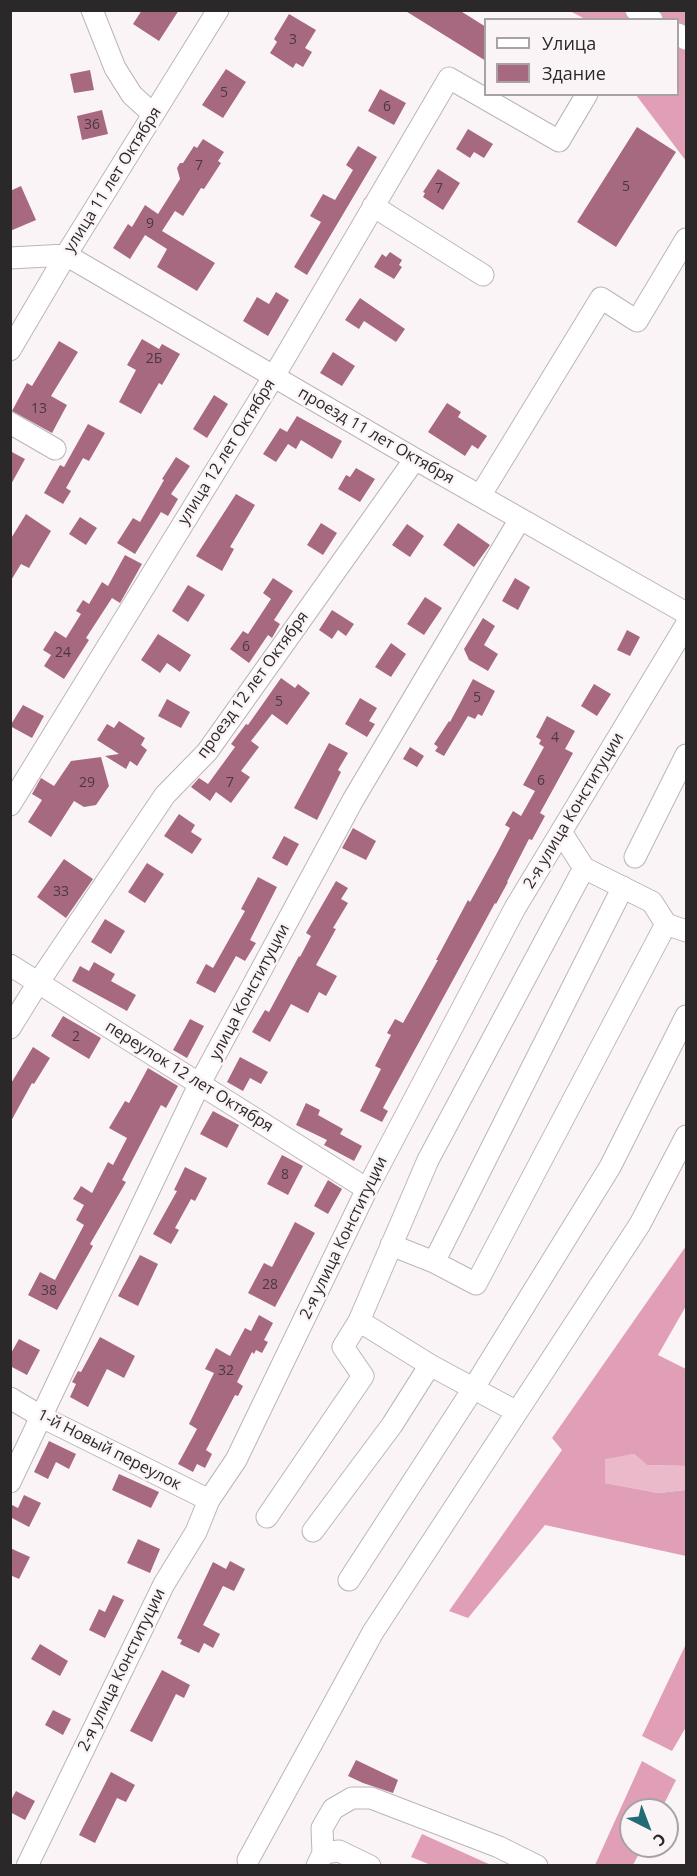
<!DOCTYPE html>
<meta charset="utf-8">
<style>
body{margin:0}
#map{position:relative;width:697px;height:1876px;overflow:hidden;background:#fbf4f6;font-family:"Open Sans",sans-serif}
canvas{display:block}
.frame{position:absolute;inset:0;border:12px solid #2b2829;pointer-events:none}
.legend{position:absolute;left:484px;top:18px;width:195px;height:78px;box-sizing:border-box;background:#fbf4f6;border:2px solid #a8a2a4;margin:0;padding:8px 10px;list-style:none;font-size:18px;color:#2b2829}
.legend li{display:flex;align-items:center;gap:12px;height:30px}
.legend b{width:30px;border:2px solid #a8a2a4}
.north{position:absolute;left:619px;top:1798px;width:60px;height:60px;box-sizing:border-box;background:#fbf4f6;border:2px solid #a8a2a4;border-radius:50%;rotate:138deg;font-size:16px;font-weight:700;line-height:24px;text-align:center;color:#2b2829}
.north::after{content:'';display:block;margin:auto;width:21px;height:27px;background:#226d75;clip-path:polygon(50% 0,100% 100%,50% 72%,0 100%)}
</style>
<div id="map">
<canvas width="697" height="1876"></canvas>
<div class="frame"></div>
<ul class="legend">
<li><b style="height:8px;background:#fff"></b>Улица</li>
<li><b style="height:16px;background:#a76980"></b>Здание</li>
</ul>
<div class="north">С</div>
</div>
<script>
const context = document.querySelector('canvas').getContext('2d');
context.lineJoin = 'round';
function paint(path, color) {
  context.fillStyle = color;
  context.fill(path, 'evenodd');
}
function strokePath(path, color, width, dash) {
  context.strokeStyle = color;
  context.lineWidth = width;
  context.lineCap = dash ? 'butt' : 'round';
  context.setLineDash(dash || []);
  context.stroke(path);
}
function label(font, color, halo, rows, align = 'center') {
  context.font = font + ' "Open Sans",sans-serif';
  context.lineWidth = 5;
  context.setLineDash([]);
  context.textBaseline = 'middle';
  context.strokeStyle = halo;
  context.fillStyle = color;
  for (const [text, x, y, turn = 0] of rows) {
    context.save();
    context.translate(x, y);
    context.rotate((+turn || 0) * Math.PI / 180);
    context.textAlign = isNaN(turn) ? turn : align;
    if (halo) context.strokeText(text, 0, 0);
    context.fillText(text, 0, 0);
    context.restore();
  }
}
const green = new Path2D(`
 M634 1454 647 1465 686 1466V1490L658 1493 605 1483V1458Z`);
const forest = new Path2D(`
 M570 11H686V161L636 95 678 94V20L585 19Z
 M686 1246V1306L658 1355 686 1369V1466L647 1465 634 1454 605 1459V1483L658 1493 686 1490V1556L545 1525 468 1618 449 1611 562 1450 552 1438Z
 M686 1644V1727L672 1751 642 1736Z
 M642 1761 676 1780 661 1810H631V1846H643L633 1865H595Z
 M422 1834 491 1865H431L411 1857Z`);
const building = new Path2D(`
 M142 10H179L159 41 133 24Z
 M404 10H459L486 27V61Z
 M289 14 316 30 305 48 312 52 303 67 296 63 293 68 270 53 277 42 274 39Z
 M226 69 246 82 223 118 202 105Z
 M90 70 94 90 74 93 70 74Z
 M380 89 406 103 394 125 368 111Z
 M102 110 108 134 82 140 77 116Z
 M637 127 676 152 616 247 577 222Z
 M468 129 493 144 484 158 474 152 470 158 456 149Z
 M203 139 224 152 218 161 221 163 204 189 201 188 183 216 175 211 162 231 215 263 197 291 157 267 167 249 145 235 130 259 113 248 128 224 132 227 145 205 158 214 180 179 177 168 180 163H183L194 146 197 148Z
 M358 146 377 157 307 275 294 267 321 222 310 216 323 194 335 200 353 170 346 165Z
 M438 169 460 183 443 210 423 197 425 193 423 192Z
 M21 186 36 220 10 231V191Z
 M390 252 402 260 399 265 402 267 394 279 374 267 382 254 386 257Z
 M276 292 289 300 268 336 243 321 257 297 269 304Z
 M360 298 405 329 396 342 364 321 359 329 345 320Z
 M142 339 159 349 162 344 180 354 162 385 159 383 141 414 119 402 136 370 127 365Z
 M59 341 78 352 51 396 67 405 52 433 12 411 27 383 32 386Z
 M333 352 355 366 342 386 320 373Z
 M214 395 228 404 207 438 193 429Z
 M447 403 461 412 458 417 487 436 478 449 472 445 465 456 428 432Z
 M297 416 342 441 332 459 301 440 296 449 288 444 276 462 263 454 280 428 287 432Z
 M88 424 105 433 89 461 83 458 66 488 71 491 63 504 44 493 60 465 64 467Z
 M10 451 25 459 10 486Z
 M176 457 190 466 171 494 178 499 168 516 161 512 135 554 117 543 133 518 140 522 164 480 162 479Z
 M356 468 375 479 360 502 338 489 346 475 350 477Z
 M236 494 255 505 230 547 234 549 222 571 196 556Z
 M26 514 51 531 29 568 21 564 10 582V540Z
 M80 517 97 528 86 545 69 534Z
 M321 523 337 533 323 555 307 545Z
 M458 523 490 545 474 567 443 545Z
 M407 524 424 536 410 557 392 545Z
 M125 555 142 564 120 603 112 598 86 638 89 640 64 679 44 666 51 655 43 650 55 631 66 638 81 614 76 611 83 600 89 604 102 582 108 586Z
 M273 578 293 591 274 620 280 624 272 638 268 635 249 663 230 649 243 631 248 634 271 599 263 593Z
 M515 578 530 587 518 610 502 601Z
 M188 585 205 595 188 622 172 611Z
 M425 597 442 608 424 635 407 624Z
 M332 610 354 624 346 636 338 630 332 639 319 630Z
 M483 618 495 626 484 645 498 654 488 671 469 660 464 649Z
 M627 630 640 637 630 656 617 650Z
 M158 634 191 655 180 672 167 663 160 673 141 660Z
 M391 643 406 654 391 677 375 667Z
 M281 678 295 688 298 684 310 693 287 725 272 714 251 741 259 747 241 771 250 777 231 803 216 792 210 801 191 787 199 778 208 784 235 747 231 744 246 724 248 725Z
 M473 679 495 691 482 716 478 714 475 719 468 716 444 756 435 751 438 747 434 744 449 721 450 722Z
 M594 684 611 694 597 716 581 706Z
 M360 698 377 708 369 721 375 724 367 737 345 724Z
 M167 699 190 712 181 728 158 716Z
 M23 705 44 716 32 738 10 726Z
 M547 716 575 731 565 749 573 753 540 813 545 816 532 840 529 839 507 882H508L496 904 495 903 383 1108 388 1111 382 1122 360 1111 381 1069 375 1066 391 1035 387 1033 395 1019 403 1023 438 960H436L468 900 470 902 497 853 510 828 505 825 513 811 521 816 535 791 523 785 544 747 539 744 541 740 536 737Z
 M119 721 145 738 141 745 147 750 137 766 130 761 126 769 105 756 119 754 97 740 107 724 114 728Z
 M329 743 348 753 338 770 341 772 317 820 294 808Z
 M410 747 424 756 417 767 403 759Z
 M101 757 109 786 96 805 84 807 74 801 51 837 28 822 42 800 32 794 41 778 54 786 71 761Z
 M179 814 195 825 191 832 202 839 192 854 164 836Z
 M353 828 376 841 366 860 342 848Z
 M284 836 299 844 287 866 272 858Z
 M64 859 93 879 66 918 37 897Z
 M147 863 164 874 145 903 128 892Z
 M258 877 277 887 250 940 256 943 245 961 236 956 215 993 196 983 206 964 213 968 245 911 241 909Z
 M336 881 348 888 341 899 348 903 333 928 336 929 316 965 337 976 326 996 319 992 308 1013 291 1004 270 1042 252 1032 265 1010 269 1012 299 956 300 957 311 936 306 933Z
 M105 919 125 931 111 954 91 942Z
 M94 962 115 974 111 981 136 995 127 1011 72 981 80 966 89 971Z
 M63 1016 101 1038 89 1059 51 1036Z
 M190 1019 204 1026 187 1058 173 1050Z
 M33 1047 50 1058 34 1084 32 1083 10 1123V1085Z
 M240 1057 268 1072 261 1084 250 1078 243 1091 227 1082Z
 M148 1068 178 1086 166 1108 161 1105 122 1180 126 1182 90 1244 93 1246 57 1310 28 1295 40 1272 55 1280 84 1225 76 1220 84 1205 73 1199 81 1186 92 1193 108 1162 113 1165 127 1138 109 1128 125 1101 129 1103Z
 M306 1103 320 1110 318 1115 343 1129 340 1134 362 1146 354 1161 324 1145 327 1140 296 1125Z
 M213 1111 239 1125 227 1148 200 1134Z
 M282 1155 303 1166 288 1195 267 1184Z
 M185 1167 207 1178 195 1201 191 1199 175 1228 179 1230 171 1244 153 1234 177 1191 174 1190Z
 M328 1180 342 1189 328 1214 314 1206Z
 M295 1222 315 1233 275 1307 248 1293 264 1263 272 1267Z
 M140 1255 158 1264 138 1306 118 1296Z
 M259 1315 273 1323 264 1340 268 1342 262 1353 256 1350 254 1354 252 1352 237 1382 243 1386 238 1396 235 1395 206 1450 212 1454 205 1468 197 1464 193 1472 178 1464 197 1429 189 1424 214 1373 205 1369 216 1348 230 1356 245 1328 251 1331Z
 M100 1337 135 1356 124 1378 107 1369 88 1407 70 1397 76 1384 72 1382 78 1371 81 1372Z
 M19 1339 40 1350 27 1375 10 1366V1355Z
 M49 1441 76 1454 69 1469 56 1462 48 1479 34 1472Z
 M119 1474 159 1492 151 1508 112 1490Z
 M24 1495 41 1503 29 1527 10 1517V1504L18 1508Z
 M138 1539 160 1549 150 1573 127 1563Z
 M10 1548 30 1557 19 1579 10 1575Z
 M230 1561 245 1569 234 1591 223 1586 203 1625 220 1634 213 1648 204 1643 199 1653 180 1644 182 1640 177 1638 213 1562 226 1569Z
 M113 1595 124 1600 105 1638 89 1630 99 1609 105 1612Z
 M40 1644 68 1661 60 1676 31 1659Z
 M162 1670 190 1685 184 1698 176 1694 152 1742 130 1731Z
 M53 1710 71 1719 63 1735 45 1725Z
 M356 1760 398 1780 393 1793 363 1783 348 1776Z
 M111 1772 135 1785 126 1802 117 1798 95 1843 79 1835Z
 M16 1791 35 1801 25 1820 10 1812V1802Z`);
const minor = new Path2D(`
 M92 10 115 68 132 95 153 114
 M636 10 652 20
 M678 34 686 39
 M373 206 483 275
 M66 255 415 459 686 613
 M10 258 66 255
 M10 350 66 255 218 10
 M10 423 55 449
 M480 496 601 298 637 321 686 239
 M10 805 274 376 449 78 559 141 587 94
 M561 832 584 868 652 902 666 924 686 931
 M635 857 686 755
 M10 965 367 1189
 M10 1028 38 983 165 795 207 752 415 459
 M391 1245 434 1262 476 1284 666 924
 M434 1262 623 887
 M359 1321 430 1365 517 1412
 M10 1398 42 1417 209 1500
 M10 1482 200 1083 353 800 520 519
 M267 1517 363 1376 343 1347 359 1321 428 1160 584 868
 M313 1531 392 1425 430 1365
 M349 1580 473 1389 610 1167 686 1016
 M323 1853 339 1851 370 1866
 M248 1860 373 1632 640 1224 686 1136
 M27 1866 164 1584 196 1532 209 1500 236 1460 367 1189 515 908 686 625
 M317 1866 323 1853 322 1828 333 1809 352 1798H371L499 1847 537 1866`);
const numberNames = [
 ["3",293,40],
 ["5",224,93],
 ["6",387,107],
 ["36",92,125],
 ["7",199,166],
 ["5",626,187],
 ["7",439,189],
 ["9",150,224],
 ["2Б",154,359],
 ["13",39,409],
 ["6",246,647],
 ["24",63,653],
 ["5",477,698],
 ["5",279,702],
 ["4",555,738],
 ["6",541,781],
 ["29",87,783],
 ["7",230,783],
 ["33",61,892],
 ["2",76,1037],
 ["8",285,1175],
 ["28",270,1285],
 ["38",49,1291],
 ["32",226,1371]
];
const streetNames = [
 ["улица 11 лет Октября",113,180,-58],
 ["проезд 11 лет Октября",376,436,30],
 ["улица 12 лет Октября",227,452,-58],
 ["проезд 12 лет Октября",253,685,-54],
 ["2-я улица Конституции",574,811,-59],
 ["улица Конституции",250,992,-62],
 ["переулок 12 лет Октября",189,1077,32],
 ["2-я улица Конституции",344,1238,-64],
 ["1-й Новый переулок",109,1450,27],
 ["2-я улица Конституции",122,1670,-64]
];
paint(green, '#eab9ca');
paint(forest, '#e19fb7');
paint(building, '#a76980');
strokePath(minor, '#bcb5b7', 23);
strokePath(minor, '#fff', 21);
label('14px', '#4a383f', null, numberNames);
label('16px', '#2b2829', '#fbf4f6', streetNames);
</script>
